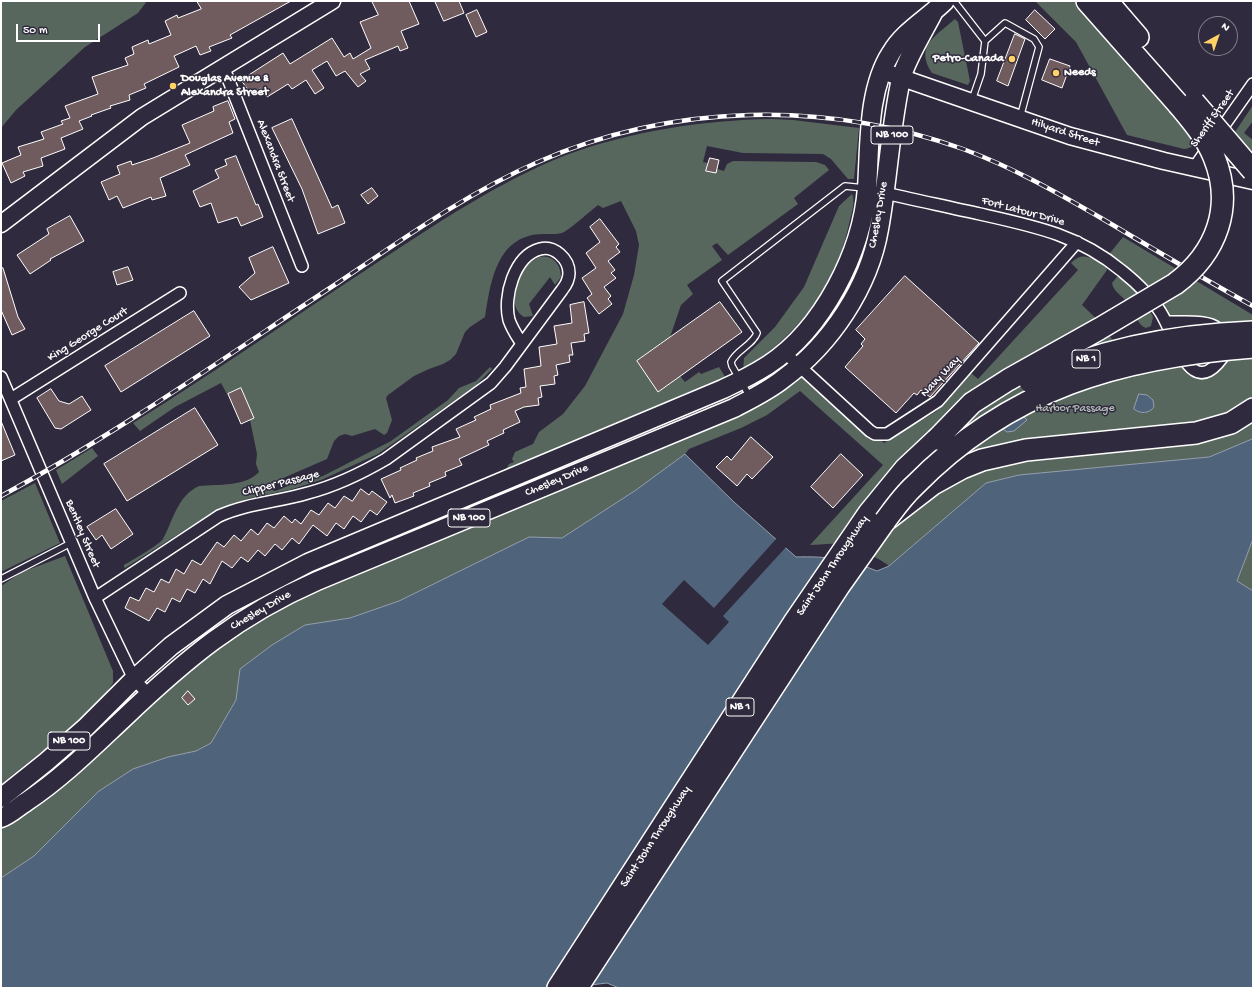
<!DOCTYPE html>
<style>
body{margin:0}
#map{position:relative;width:1254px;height:989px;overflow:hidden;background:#2f2a3d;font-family:"Gochi Hand",sans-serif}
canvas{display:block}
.frame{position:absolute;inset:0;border:2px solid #fff;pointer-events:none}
.north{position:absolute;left:1198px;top:16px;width:40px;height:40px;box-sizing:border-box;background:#2f2a3d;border:1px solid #827f8b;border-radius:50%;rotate:40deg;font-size:11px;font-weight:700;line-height:16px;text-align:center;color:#fff}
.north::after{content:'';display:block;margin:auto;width:14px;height:18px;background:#ffd166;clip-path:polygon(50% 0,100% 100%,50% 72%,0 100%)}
.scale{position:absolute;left:16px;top:24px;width:84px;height:18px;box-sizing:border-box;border:2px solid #fff;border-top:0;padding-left:5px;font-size:12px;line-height:14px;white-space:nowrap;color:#fff;-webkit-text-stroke:3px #2f2a3d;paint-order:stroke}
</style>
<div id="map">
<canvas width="1254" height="989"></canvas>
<div class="frame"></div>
<div class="north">N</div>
<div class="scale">50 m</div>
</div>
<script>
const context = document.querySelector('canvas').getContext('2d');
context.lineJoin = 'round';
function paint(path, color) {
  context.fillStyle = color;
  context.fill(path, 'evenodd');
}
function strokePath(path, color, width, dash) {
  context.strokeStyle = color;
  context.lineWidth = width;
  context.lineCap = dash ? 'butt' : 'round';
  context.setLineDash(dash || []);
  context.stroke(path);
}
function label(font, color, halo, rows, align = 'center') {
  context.font = font + ' "Gochi Hand",sans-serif';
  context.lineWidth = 3;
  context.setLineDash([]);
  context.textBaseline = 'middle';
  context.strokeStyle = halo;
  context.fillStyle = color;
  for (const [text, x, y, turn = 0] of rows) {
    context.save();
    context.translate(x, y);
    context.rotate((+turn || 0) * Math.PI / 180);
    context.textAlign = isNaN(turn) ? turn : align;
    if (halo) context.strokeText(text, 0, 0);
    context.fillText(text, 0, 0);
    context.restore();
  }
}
const green = new Path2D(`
 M1 1H147L138 13 85 47 16 110 1 128Z
 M1035 1H1078L1198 140C1194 145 1190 149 1184 149L1127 135 1076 42Z
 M955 19 958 22 970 81 968 85 932 73C914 46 936 36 955 19Z
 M1253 105V121L1244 133 1253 140V153L1235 132Z
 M772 119 793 120 859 128 854 179H848L831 159 823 154 743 153 707 146 703 162 708 163 707 171 715 173 717 169 724 171 727 164 733 161 816 162 825 165 829 170 794 198 798 204 728 255 717 243 712 246 722 260 687 285 693 294 681 305 670 337 637 361 658 392 680 376 685 382 699 372 701 374 719 367 727 380 455 492 468 484 506 469 509 464 514 462 512 459 515 452 533 444 539 432 563 414 585 386 623 314 634 275 639 245 636 231 621 201 603 208 598 205C589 212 572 228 562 233 556 235 540 233 532 235 495 243 490 286 485 317L470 327 465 332 456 354 450 360 443 364 429 369 414 376 388 395 386 398 392 420 387 433 384 435 375 429 352 436 345 434 339 436 334 441 327 459 274 482 270 488 274 491 278 490 314 475 319 477 323 476 391 441 448 400 459 388 476 381 490 367 492 369 475 386 378 454 321 480 289 490 250 498 218 509 125 568 124 567V565C131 561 159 545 163 539 173 521 177 496 199 486 218 484 245 487 259 472L256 464 257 454 250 420 254 418 241 388 227 394 221 383 175 407 140 431 133 423C215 372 294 317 375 264 436 224 498 182 566 155 632 131 703 120 772 119Z
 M852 194C856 201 851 215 849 224 835 290 797 334 743 371L744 358 775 327 804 287 839 206Z
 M1123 237 1253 315V439L1249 441 1209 457 1019 475 986 483 889 566C876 556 853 545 836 544 828 543 819 545 810 545L883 465 800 391 767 415 741 428 689 449 685 454 636 490 562 538 529 537 399 601 350 618 305 625 272 645 240 669 236 700 211 743 196 751 168 757 133 769 99 791 34 856 1 878V818L250 614 663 438 800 366 884 443 937 411 971 373 978 379 1078 270 1071 263C1083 250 1094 259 1106 267L1107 270 1082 305 1102 324 1117 347 1209 371 1220 329 1166 322 1106 258Z
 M539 257C552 254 561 264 561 277L555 285 550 277 529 304 533 316 524 317C503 305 520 264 539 257Z
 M1117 277C1129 278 1149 305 1153 317L1151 326 1146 328C1137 325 1135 312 1130 305 1125 298 1113 292 1112 283Z
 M92 448 98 456 62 484 56 470Z
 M35 483 60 543 1 572V501Z
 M1253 539V591L1237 581Z
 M65 556 113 671V683L104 696 69 730 1 784V586L22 572Z`);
const water = new Path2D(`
 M1139 394 1147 395 1153 400 1154 407C1149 414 1140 414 1134 409Z
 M1022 415 1027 420 1014 431 1007 432 1003 429 1002 427Z
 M1253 439V539L1237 581 1253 591V988H619L607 983 565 988H1V878L34 856 99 791 133 769 168 757 196 751 211 743 236 700 240 669 272 645 305 625 350 618 399 601 529 537 562 538 636 490 685 454 734 502 796 557C828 556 848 559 877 571L889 566 986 483 1019 475 1209 457Z`);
const pier = new Path2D(`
 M777 538 787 546 723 616 729 622 708 645 662 604 684 580 714 608Z`);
const building = new Path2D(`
 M197 1H291L230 35 232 38 209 47 211 51 200 55 196 46 174 56 179 67 144 84 146 88 129 95 130 100 110 106 111 108 91 115 92 116 79 121 83 129 61 138 65 149 41 158 43 166 23 172 25 176 11 183 2 163 21 155 18 147 44 139 41 132 63 124 61 121 70 118 65 106 98 94 92 77 128 65 125 58 134 54 132 47 148 40 149 44 171 35 165 21 177 15 178 18 201 9Z
 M372 1H409L419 24 401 31 408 48 400 51 398 46 365 60 370 69 360 74 366 81 358 87 345 71 336 76 327 61 312 70 324 88 315 94 306 80 292 89 288 84 267 97 261 88 251 94 241 80 283 53 290 64 332 38 344 57 350 53 353 59 371 48 360 22 378 15Z
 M435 1H459L464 13 444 21Z
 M477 10 487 32 476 37 466 15Z
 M1035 10 1055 29 1045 39 1026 20Z
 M1015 34 1025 39 1008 86 997 81Z
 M1050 59 1070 66 1062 88 1042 80Z
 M228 101 235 119 229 122 233 133 185 155 190 165 160 178 166 196 152 200 151 197 123 208 117 196 109 200 101 182 120 174 117 166 131 161 132 165 153 158 190 143 182 125 214 111 213 107Z
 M292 119 332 208 338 205 345 223 318 234 302 189 272 128Z
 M236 156 256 205 258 204 263 217 241 226 237 217 218 223 211 203 200 207 193 191 219 178 215 170 227 165 225 160Z
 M710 158 719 160 716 173 706 171Z
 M372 188 378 196 368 204 361 195Z
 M70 216 84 241 50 259 51 260 30 274 17 255 49 234 47 229Z
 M600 219 619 244 616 247 620 252 608 261 615 270 611 273 616 278 604 287 611 296 608 299 612 304 599 314 587 298 592 294 582 278 596 268 586 253 600 242 590 227Z
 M273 247 289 283 251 300 239 287 255 273 249 258Z
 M128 267 133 280 117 285 113 272Z
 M3 268 18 317 25 329 12 335 1 310V269Z
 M905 276 979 343 930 397 921 390 917 395 914 393 896 413 845 367 863 346 861 344 865 339 856 330Z
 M584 302 589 333 584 334 585 341 571 343 573 355H569L570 362 556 365 558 375 554 376 555 384 540 386 542 397 538 398 539 405 524 407 515 411 520 422 503 430 504 433 487 441 489 445 459 459 462 465 445 472 446 476 429 483 430 486 413 493 414 496 395 503 392 495 390 498 381 479 401 470 400 468 417 460 416 458 433 451 432 447 460 437 456 429 476 420 474 417 491 409 490 405 521 393 520 388 526 387 524 369 541 366 539 347 557 344 554 326 572 323 570 305Z
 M720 302 742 332 658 392 637 361Z
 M194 311 210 336 121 392 105 366Z
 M241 388 254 418 241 424 228 394Z
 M51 389 59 401 69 404 82 396 91 410 61 429 55 428 37 398Z
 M195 408 218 445 127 501 104 464Z
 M1 421 15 455 1 461Z
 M751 437 773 457 752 479 747 474 737 486 716 467 727 456 731 460Z
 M841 454 863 475 833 508 811 487Z
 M361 489 369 495 372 491 387 502 377 515 370 510 361 522 353 516 344 529 336 523 327 536 313 525 299 544 292 538 282 550 275 544 265 556 258 550 248 562 241 557 232 568 222 561 210 584 203 579 195 593 187 589 180 602 172 598 165 612 157 608 149 621 125 608 130 597 139 601 146 588 154 592 161 579 169 583 176 569 184 574 192 560 201 565 217 542 224 547 234 535 241 541 251 529 258 535 267 523 274 528 284 516 292 523 295 519 301 524 311 510 319 515 328 503 335 508 344 496 352 501Z
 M116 509 133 534 111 549 102 535 96 540 87 527Z
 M188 691 195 699 188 705 182 698Z`);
const lane = new Path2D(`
 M954 1 985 41 981 74 972 100
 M985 41 1005 23 1034 39 1039 47 1020 118
 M750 397 732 366 731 362C736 350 753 345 757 333L722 281 845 186 864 188
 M1 579 71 543`);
const street = new Path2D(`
 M223 66 302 266
 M1194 168 1253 84
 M879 192C913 199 947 207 980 214 1034 226 1079 235 1122 271 1137 283 1151 296 1161 313 1178 341 1192 408 1228 349 1224 315 1192 323 1166 322
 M784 352 870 431 875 434H887L938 401 1077 242
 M1 377 95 598 134 679 149 695
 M11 399 180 293
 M95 598 219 516C248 503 278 502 308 493 335 486 362 473 386 459L491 383 505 367 562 290C566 285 569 280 569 273 569 259 554 245 540 249 514 256 503 297 509 320 512 329 517 336 522 344`);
const secondary = new Path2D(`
 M882 71 1070 136 1164 161 1253 181
 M1 224 142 117 332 1`);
const primary = new Path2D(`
 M1 798 46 762 85 728 134 679 171 646 227 605 308 563 723 389C738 382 754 374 768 365 823 329 862 252 867 188 870 146 867 90 891 53 904 31 927 19 945 1
 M1 818C10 815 18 807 26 802 62 778 92 748 123 719 186 659 237 616 317 581L734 408C751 399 768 391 783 379 831 344 869 287 879 229 888 180 890 129 901 79 906 59 924 31 934 11`);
const highway = new Path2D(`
 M1087 1 1178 104
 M1107 1 1138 37
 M558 988 795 621 869 513 905 469 937 439
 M577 988 839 586 885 521 933 484 962 468 982 460 1026 450 1196 433 1231 423 1253 409`);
const rail = new Path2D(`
 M1 496C118 433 228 355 339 282 403 239 467 193 538 162 672 103 825 100 963 149 1012 167 1056 192 1101 218 1152 248 1202 278 1253 306`);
const highwayBridge = new Path2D(`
 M1194 102 1253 171
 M1030 382C1099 349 1176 335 1253 332
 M937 439 972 403 1008 380 1099 329 1175 284C1217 253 1234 206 1214 157 1206 137 1192 121 1178 104
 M885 521C894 509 903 496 914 486 1010 388 1120 357 1253 347`);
const markers = [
 [1012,59,4,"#ffd166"],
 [1056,73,4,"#ffd166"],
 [173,86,4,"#ffd166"]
];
const shields = [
 [892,135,42],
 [1086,359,28],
 [469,518,42],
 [740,707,28],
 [69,741,42]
];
const shieldNames = [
 ["NB 100",892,135],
 ["NB 1",1086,359],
 ["NB 100",469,518],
 ["NB 1",740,707],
 ["NB 100",69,741]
];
const poiNames = [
 ["Petro-Canada",1004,59,"right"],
 ["Needs",1064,73],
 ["Douglas Avenue &",181,79],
 ["Alexandra Street",181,93]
];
const streetNames = [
 ["Sheriff Street",1213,119,-55],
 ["Hilyard Street",1065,133,18],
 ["Alexandra Street",275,161,69],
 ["Fort Latour Drive",1023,212,15],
 ["Chesley Drive",879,215,-80],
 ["King George Court",88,335,-32],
 ["Navy Way",941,377,-47],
 ["Chesley Drive",557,481,-23],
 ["Clipper Passage",281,484,-14],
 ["Bentley Street",82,534,67],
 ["Saint John Throughway",833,566,-56],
 ["Chesley Drive",261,611,-30],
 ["Saint John Throughway",656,837,-57]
];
const parkNames = [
 ["Harbor Passage",1075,409]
];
paint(green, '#58675e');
paint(water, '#4f637a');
strokePath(water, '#95a1af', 1);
paint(pier, '#2f2a3d');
paint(building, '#705b5e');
strokePath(building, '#fff', 1);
strokePath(lane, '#fff', 8);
strokePath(street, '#fff', 14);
strokePath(secondary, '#fff', 19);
strokePath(primary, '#fff', 21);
strokePath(highway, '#fff', 24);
strokePath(lane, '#2f2a3d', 5.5);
strokePath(street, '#2f2a3d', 11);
strokePath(secondary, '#2f2a3d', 16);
strokePath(primary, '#2f2a3d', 18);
strokePath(highway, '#2f2a3d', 21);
strokePath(rail, '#fff', 4.5);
strokePath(rail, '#2f2a3d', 3, [9]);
strokePath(highwayBridge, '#fff', 24, []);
strokePath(highwayBridge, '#2f2a3d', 21);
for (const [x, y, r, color] of markers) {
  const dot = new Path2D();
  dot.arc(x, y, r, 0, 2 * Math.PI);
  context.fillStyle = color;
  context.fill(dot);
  strokePath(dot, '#2f2a3d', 1.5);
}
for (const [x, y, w] of shields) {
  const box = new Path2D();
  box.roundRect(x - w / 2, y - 9, w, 18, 3);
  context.fillStyle = '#2f2a3d';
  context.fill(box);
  strokePath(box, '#fff', 1);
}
label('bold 11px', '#fff', null, shieldNames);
label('bold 12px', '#fff', '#2f2a3d', poiNames, 'left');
label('12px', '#fff', '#2f2a3d', streetNames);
label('12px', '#b4bbb7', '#2f2a3d', parkNames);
</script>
